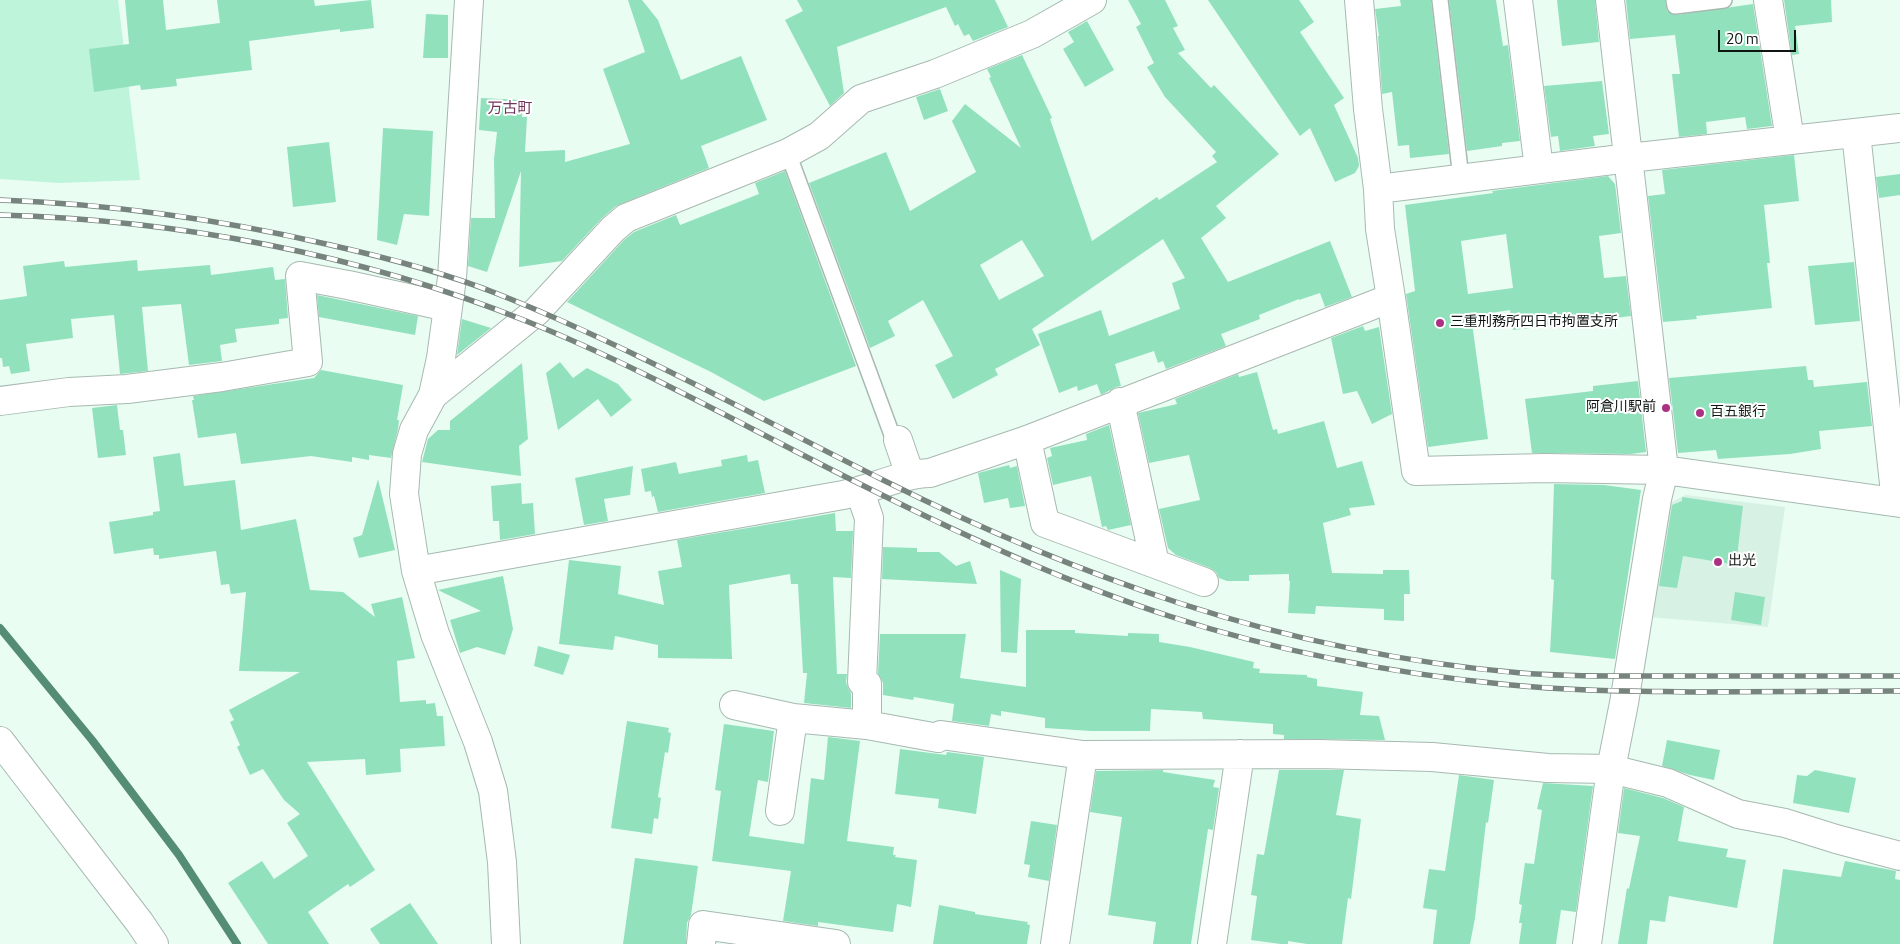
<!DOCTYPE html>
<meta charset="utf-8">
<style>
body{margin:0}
#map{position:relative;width:1900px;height:944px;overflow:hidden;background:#e9fdf3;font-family:"Titillium Web",sans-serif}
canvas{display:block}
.scale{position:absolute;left:1718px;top:30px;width:78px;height:22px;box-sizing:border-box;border:2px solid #0f1612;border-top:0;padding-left:6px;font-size:15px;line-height:18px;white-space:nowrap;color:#0f1612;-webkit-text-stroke:4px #fff;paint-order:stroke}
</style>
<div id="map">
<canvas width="1900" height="944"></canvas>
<div class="scale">20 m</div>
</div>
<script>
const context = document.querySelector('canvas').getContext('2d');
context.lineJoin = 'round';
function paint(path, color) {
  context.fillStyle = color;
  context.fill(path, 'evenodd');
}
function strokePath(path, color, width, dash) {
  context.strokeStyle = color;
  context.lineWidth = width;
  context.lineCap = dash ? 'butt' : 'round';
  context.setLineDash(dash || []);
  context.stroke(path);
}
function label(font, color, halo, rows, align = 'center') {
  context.font = font + ' "Titillium Web","Noto Sans JP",sans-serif';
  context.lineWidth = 4;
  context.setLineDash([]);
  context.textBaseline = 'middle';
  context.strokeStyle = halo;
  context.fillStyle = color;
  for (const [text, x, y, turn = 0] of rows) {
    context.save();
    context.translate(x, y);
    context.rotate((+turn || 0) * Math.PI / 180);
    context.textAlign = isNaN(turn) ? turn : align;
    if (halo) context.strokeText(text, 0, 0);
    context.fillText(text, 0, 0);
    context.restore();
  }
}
const built = new Path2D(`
 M1686 495 1785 507 1768 627 1648 617 1668 504Z`);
const green = new Path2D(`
 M0 0H118L140 180 59 183 0 179Z`);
const stream = new Path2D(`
 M0 628 92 740 179 855 237 944`);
const building = new Path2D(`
 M125 0H163L166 30 220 23 217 0H314L315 6 371 0 374 28 340 32V29L249 41 252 70 176 79 177 86 141 90 140 85 94 92 89 49 129 44Z
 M628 0H642L658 20 681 80 741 56 767 120 701 146 709 168 616 206 602 218 562 261 519 267 521 171 487 272 468 266 471 218H495L494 159 497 132 479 130 481 98 523 100 522 117H527L525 152 565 150V162L630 144 603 69 645 52Z
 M797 0H995L1008 27 973 41 969 34 964 36 958 24 955 26 946 7 837 47 844 93 830 106 785 20 803 11Z
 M1128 0H1165L1178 26 1173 28 1185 50 1178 53 1211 88 1214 85 1279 154 1216 206 1226 218 1201 238 1228 282 1330 241 1352 297 1325 307 1320 293 1299 300V299L1259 315 1260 319 1221 334 1226 346 1166 369 1163 361 1158 363 1154 351 1115 364 1121 386 1116 387 1101 395 1097 384 1078 391 1077 386 1059 393 1038 334 1101 310 1109 336 1180 309 1172 283 1185 278 1163 239 1032 329 1040 345 995 369 998 375 953 399 935 365 953 356 923 300 888 321 895 336 870 348 809 183 886 152 910 211 976 172 952 121 965 104 1021 148 989 78 991 77 987 69 1022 55 1052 118 1050 119 1092 241 1157 197 1159 200 1217 162 1212 156 1216 152 1165 97 1147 67 1154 63 1136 27 1141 24ZM1022 240 1044 276 999 300 980 265Z
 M1208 0H1299L1314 22 1300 32 1344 98 1334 105 1358 158 1359 166 1355 173 1335 182 1310 128 1300 136Z
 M1400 0H1431L1449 154 1410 158 1409 145 1398 146 1392 92 1382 94 1378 36H1379L1375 9 1401 6Z
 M1449 0H1496L1503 46 1508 45 1520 141 1502 143V146L1467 151Z
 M1557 0H1595L1599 42 1562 46Z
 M1626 0H1665L1667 11 1676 15 1753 4 1772 126 1747 129 1745 117 1706 122 1707 134 1679 137 1672 74H1680L1675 35 1630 39Z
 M1784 0H1831L1832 22 1795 26 1799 54 1792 55Z
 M426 14 448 15V58H423Z
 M1087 21 1114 70 1085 87 1063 49 1074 42 1068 32Z
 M1602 81 1609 134 1593 136 1595 146 1560 151 1558 136 1551 137 1544 86Z
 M940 89 948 111 924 120 916 97Z
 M383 128 433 131 429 216 404 214 397 245 377 240Z
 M329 142 336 202 293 207 287 147Z
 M1794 155 1799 201 1764 205 1770 263H1767L1772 308 1696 316 1697 319 1663 322 1648 196 1665 194 1662 170Z
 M785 171 856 366 764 401 711 372 567 302 624 240 634 232 676 215 680 225 759 194 755 183Z
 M1900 174V195L1879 198 1876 177Z
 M1608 176 1615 184 1621 233 1599 236 1604 278 1626 276 1631 316 1513 330 1510 310 1471 316 1488 439 1428 447 1406 294 1415 291 1405 205 1493 193 1492 191ZM1506 234 1513 288 1468 294 1461 241Z
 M137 260 138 271 210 265 211 275 273 267 275 280 285 279 288 318 279 319V324L235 329 237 342 220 345 222 361 189 365 181 304 142 307 148 371 120 374 114 315 71 319 73 338 26 344 30 371 11 374 9 366 3 367 2 358H0V300L27 296 23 266 64 261 65 267Z
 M1854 262 1860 321 1815 325 1808 266Z
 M317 295 418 316 415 335 319 317Z
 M462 319 491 328 457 355Z
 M1363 326 1365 331 1379 327 1392 414 1372 424 1357 391 1343 394 1331 338Z
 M560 362 573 378 587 368 618 384 632 400 611 417 598 399 558 430 546 373Z
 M522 363 528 439 519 446 521 476 422 462 428 439 438 430H450V421Z
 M1806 366 1808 380H1813L1814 387 1867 382 1872 426 1819 431 1821 449 1790 454 1718 459 1716 450 1678 453 1669 378Z
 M321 370 403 385 397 420H399L398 429 391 458 369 455V460L352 457V462L311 456 241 464 236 433 198 438 192 400H194L193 396 314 378Z
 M1257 372 1273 430 1277 429 1278 434 1324 421 1337 468 1362 461 1375 505 1349 508 1351 515 1323 523 1332 573 1383 574V570H1409L1410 594H1404V621L1384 620V609L1316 606 1315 614 1288 613 1290 581H1289V574L1249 575V581H1227L1219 578 1216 572 1210 568 1176 555 1168 548 1159 509 1200 500 1189 455 1149 463 1138 413 1177 404 1175 399 1238 374 1239 377Z
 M1638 381 1646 452 1631 454 1532 453 1525 399 1593 391V386Z
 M117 405 120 430H123L126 455 98 458 92 408Z
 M1109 425 1131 525 1108 530 1106 526 1102 527 1091 476 1053 485 1047 458 1052 456 1050 448 1087 440 1086 434Z
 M180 453 184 486 235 480 241 530 296 519 310 590 343 592 375 617 371 604 402 597 415 658 397 661 400 702 426 700V704L435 703 437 716H443L445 746 400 749 401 772 366 775 365 759 307 762 375 870 350 887 348 884 308 912 329 944H268L228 883 262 861 274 879 308 856 287 823 300 814 284 800 263 769 250 775 237 747 240 745 230 722 234 720 229 710 300 672 239 671 246 592 231 594 229 584 221 585 216 551 159 559V555H154L153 548 114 554 109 522 153 515V512L160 511 153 457Z
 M747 455 748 462 758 460 765 493 658 512 654 496 652 497 651 491 645 492 641 469 676 462 679 474 722 466 721 460Z
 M1009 465 1010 468 1017 466 1025 506 1010 508 1008 498 984 503 978 473Z
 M633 466 630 495 604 499 608 521 584 525 575 478Z
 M378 479 395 550 359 558 353 538 362 535Z
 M521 483 522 504 533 503 535 534 500 540 499 521H493L491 486Z
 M1554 484 1604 485 1641 490 1615 659 1550 652 1554 580 1551 579Z
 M1682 497 1743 506 1736 565 1683 556 1677 588 1659 586 1672 505 1682 501Z
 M835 513 836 531H853L851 578 833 577 837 674H847L846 682 849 690 851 693V708L804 703 807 673H803L798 584H791L790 574 729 585 732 659 658 658V645L615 636 613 650 559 644 569 560 621 566 618 594 664 605 658 571 682 567 677 540Z
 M883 547 917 548V552H939L956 566 970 561 977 584 882 579Z
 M1000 570 1021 579 1017 653 1001 652Z
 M503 576 513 629 505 655 477 647 460 653 450 620 481 611 438 590Z
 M1735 592 1765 597 1761 625 1731 620Z
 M1026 630H1075V633L1128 636V633L1159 634V642L1190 647 1254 662 1253 668 1260 669 1259 673 1307 675V677L1317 679V686L1363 692 1360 715 1379 716 1385 740 1284 739V735L1273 734V724L1203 719 1202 712 1151 709 1150 731H1091L1045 728V718L1001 711V716L991 714 989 726 952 721 954 704 914 697 913 700 883 695V683L878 674 880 634H966L960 678 1026 687Z
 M538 646 570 655 563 675 534 666Z
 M627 721 669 728 668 732 671 733 668 753 665 752 658 797 661 798 658 819 654 818 652 834 611 828Z
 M724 724 774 731 768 782 758 780 749 836 804 844 811 778 824 780 828 737 860 741 847 841 894 847 893 855H896L895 857 917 860 911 907 897 904 893 932 818 922V926L783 921 791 871 712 861 721 791 715 790Z
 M1667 740 1720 750 1714 780 1690 775 1662 766Z
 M900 749 946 755 947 752 984 757 976 814 938 808 939 799 895 794Z
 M1163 770V772L1215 780 1213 787 1219 788 1213 830 1208 829 1191 944H1153L1156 922 1108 915 1122 817 1090 812 1096 771Z
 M1279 770H1344L1336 815 1361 819 1351 899 1348 898 1342 944H1307L1288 941V944H1281L1251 940 1257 896 1251 895 1257 854 1264 855Z
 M1815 770 1856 778 1849 813 1793 803 1797 775 1807 776Z
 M1459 775 1494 780 1488 823 1486 822 1475 918 1470 944H1433L1437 910 1423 908 1429 869 1445 871Z
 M1543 783 1593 786 1576 912 1561 910 1556 944H1519L1522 923H1519L1522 905 1519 904 1525 863 1534 864 1542 810 1537 809Z
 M1624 788 1663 798 1684 807 1678 841 1728 849 1726 857 1746 860 1737 908 1669 896 1665 922 1650 920 1647 944H1618L1627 888 1629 889 1640 836 1618 833Z
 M1031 821 1057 825 1049 881 1028 877 1030 865 1024 864Z
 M635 858 698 866 691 915 687 923 686 944H623Z
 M1845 861 1896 871 1895 879 1900 880V944H1773L1783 869 1841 877Z
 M410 903 438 944H380L370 929Z
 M939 905 975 912V914L1028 922 1027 924 1030 925 1027 944H933Z`);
const lane = new Path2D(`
 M1440 0 1461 178
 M1674 0 1675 6 1724 0
 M788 153 892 435 898 440`);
const street = new Path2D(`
 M1518 0 1539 169
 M1768 0 1790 140
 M1856 133 1896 502
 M1378 189 1629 158 1900 128
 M1391 298 1416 471 1545 468 1664 470 1900 503
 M433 395 537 311 613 229 626 218 788 153 819 136 861 99 935 74 1032 34 1092 0
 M0 401 69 392 127 389 222 377 308 362 300 276 348 285 448 307
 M1120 402 1155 564
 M898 440 910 475
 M1027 440 1045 523 1204 582
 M860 492 869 518 862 682 867 684V725
 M416 571 404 494 407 454 414 430 433 395 441 358 452 278 469 0
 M734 705 793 718 867 725 938 738 941 735 1083 755 1318 754 1432 757 1548 768 1611 769 1668 783 1738 814 1785 823 1836 839 1900 856
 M0 741 140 923 154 944
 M780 811 793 718
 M506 944 502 862 493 791 478 742 435 634 416 571 843 495C872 489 900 474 930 473L1027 440 1391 298 1380 229 1378 189 1368 109 1359 0
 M701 944 703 925 836 944
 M1055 944 1083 755
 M1212 944 1240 754
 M1587 944 1611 769 1624 703 1657 499 1664 470 1610 0`);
const rail = new Path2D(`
 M0 200C110 204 218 219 326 244 384 257 443 272 498 294 631 347 757 417 885 481 979 528 1078 570 1179 603 1289 639 1405 663 1521 673 1570 677 1621 676 1670 676 1747 676 1823 676 1900 676
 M0 215C179 220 359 254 526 321 643 368 753 431 866 487 964 536 1065 582 1169 616 1279 652 1396 674 1511 685 1571 691 1631 691 1690 692 1760 692 1830 691 1900 691`);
const markers = [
 [1440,323,5,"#ac3184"],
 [1666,408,5,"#ac3184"],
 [1700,413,5,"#ac3184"],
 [1718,562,5,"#ac3184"]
];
const poiNames = [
 ["三重刑務所四日市拘置支所",1450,323],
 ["阿倉川駅前",1656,408,"right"],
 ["百五銀行",1710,413],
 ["出光",1728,562]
];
const neighbourhoodNames = [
 ["万古町",510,109]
];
paint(built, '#d7f2e4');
paint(green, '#bdf4da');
strokePath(stream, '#548d73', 8);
paint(building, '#92e1bd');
strokePath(lane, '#a7b9b0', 18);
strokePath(street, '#a7b9b0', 30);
strokePath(lane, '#fff', 15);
strokePath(street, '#fff', 28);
strokePath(rail, '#77847e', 5.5);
strokePath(rail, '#fff', 4, [11]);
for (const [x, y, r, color] of markers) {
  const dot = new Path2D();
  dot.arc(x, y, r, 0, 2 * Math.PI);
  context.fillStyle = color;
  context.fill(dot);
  strokePath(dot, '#fff', 2);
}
label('14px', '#0f1612', '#fff', poiNames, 'left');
label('15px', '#72355b', '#fff', neighbourhoodNames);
</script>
